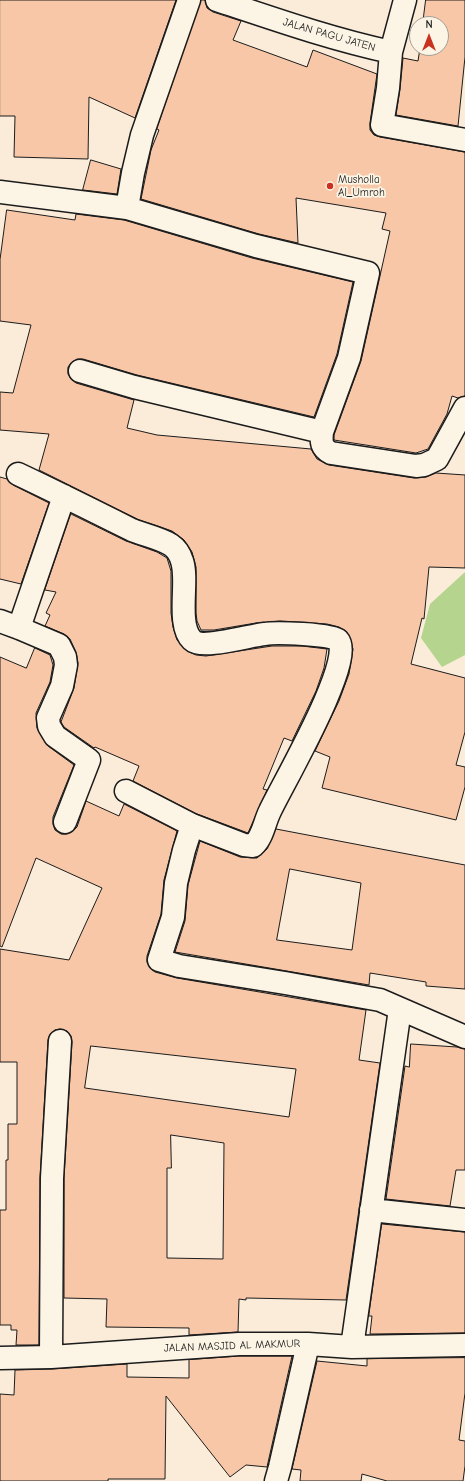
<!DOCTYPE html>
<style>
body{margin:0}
#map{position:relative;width:465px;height:1481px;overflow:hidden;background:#fbecd9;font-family:"Comic Neue",sans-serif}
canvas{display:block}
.north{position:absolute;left:409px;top:16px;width:40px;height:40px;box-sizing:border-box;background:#fcf5e5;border:1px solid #a29e95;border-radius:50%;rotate:0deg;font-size:11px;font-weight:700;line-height:16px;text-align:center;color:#1c1c1c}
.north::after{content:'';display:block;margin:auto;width:14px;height:18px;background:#c8321e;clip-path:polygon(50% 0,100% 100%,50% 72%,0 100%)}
</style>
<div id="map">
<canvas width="465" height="1481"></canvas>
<div class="north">N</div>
</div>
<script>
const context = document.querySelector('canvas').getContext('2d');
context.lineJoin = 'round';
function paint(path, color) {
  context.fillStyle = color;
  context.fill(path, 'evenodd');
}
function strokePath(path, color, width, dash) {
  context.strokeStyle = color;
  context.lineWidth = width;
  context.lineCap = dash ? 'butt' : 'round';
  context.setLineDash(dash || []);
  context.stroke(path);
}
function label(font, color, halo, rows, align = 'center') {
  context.font = font + ' "Comic Neue",sans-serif';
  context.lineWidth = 3.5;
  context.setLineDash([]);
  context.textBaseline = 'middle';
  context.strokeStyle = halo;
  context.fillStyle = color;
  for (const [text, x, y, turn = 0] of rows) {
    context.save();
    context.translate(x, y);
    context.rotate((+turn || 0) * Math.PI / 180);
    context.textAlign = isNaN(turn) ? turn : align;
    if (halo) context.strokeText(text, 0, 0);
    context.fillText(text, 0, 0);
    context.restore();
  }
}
const green = new Path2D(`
 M465 572V655L442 667 421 638 430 604Z`);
const building = new Path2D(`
 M0 0H176L135 118 89 97 88 159 14 157 15 116H0Z
 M201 0H205L207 8 213 12 241 21 233 40 307 67 313 50 377 74 370 123V130L374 135 380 137 465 152V396L458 398 452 396 447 414 428 449 416 453 334 440V435L361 361 390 231 382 229 386 213 296 198 298 243 259 234 141 199 151 150 159 130 157 129Z
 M426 0H465V57L458 126 396 115 400 89 403 58 418 61 420 48H441V24H423Z
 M91 160 121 169 117 194 83 190Z
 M7 210 75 220 76 214 124 220 252 258 353 282 337 354 314 417 137 375 83 359H77L72 362 68 367V374L71 379 76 383 134 400 127 428 157 435 311 449 317 459 329 465 414 478 426 477 436 473 465 475V568L429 567 424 619 422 618 411 664 465 678V732L456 765 465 767V787L456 820 322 788 330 757 315 751 339 701 349 674 353 649 347 632 339 627 327 624 280 621 256 623 214 630H201L197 621 196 613V567L192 552 184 540 172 531 137 519 39 470 49 434 0 430V392L13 393 31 325 0 321V260Z
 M0 477 7 479 13 485 49 503 21 584 0 579Z
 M71 514 126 541 157 552 167 558 171 571V613L173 627 177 640 187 651 196 655 206 656 272 646H302L327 649 324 668 316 691 292 741 284 738 263 789 267 790 248 833 197 814 133 781 139 766 95 747 94 748 64 727 61 722 74 688 78 663 76 652 70 639 64 634 45 626 50 615 46 613 56 592 45 590Z
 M35 648 50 655 53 665 50 682 36 713 37 728 48 746 74 765 53 817V824L55 830 61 834H67L73 831 77 827 86 801 119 816 124 804 177 831 164 880 161 914 147 956V962L150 968 155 972 177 978 366 1010 359 1060 380 1063 346 1300 246 1298V1300L239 1299 238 1332 189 1335V1328L106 1327 107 1299 64 1298V1178L72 1042 71 1036 67 1031 60 1029 55 1030 50 1034 48 1040 40 1178 39 1345H16L17 1330H11V1325H0V1210H6V1160H8V1124H17V1062H0V949L69 960 102 888 36 858 2 947 0 946V657L26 668ZM91 1046 296 1069 289 1117 85 1088ZM171 1135 224 1143 223 1259 167 1258V1168H171Z
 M276 829 465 865V989L426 986V982L370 973 369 985 175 952 185 921 188 885 200 841 240 857 257 858 267 849ZM290 869 361 883 352 950 277 940Z
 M411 1044 457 1047 465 1049V1170H456L450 1206 386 1199 405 1066 409 1067Z
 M382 1224 465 1232V1333L370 1334 372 1316H369Z
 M239 1356H292L267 1467 246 1465 230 1477 166 1396 165 1479H108V1481H0V1394L14 1395 15 1370 52 1369 127 1364V1377L189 1378V1360Z
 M465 1358V1393L459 1440 465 1441V1466L463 1481H387L362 1474 361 1481H300L301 1470 292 1469 317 1361 367 1366V1359Z`);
const minor = new Path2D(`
 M217 0C274 19 331 39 391 52L405 0
 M391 52 388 88 382 125 465 140
 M0 192 127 208 133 173 142 135 189 0
 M127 208 256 246 368 273 349 358 322 432C321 442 321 448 331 453L416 466 424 465 437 459 465 408
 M80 371 134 387 322 432
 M18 474C56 492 94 511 132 530 144 535 160 538 171 545 177 549 180 554 182 561 189 581 176 624 192 640 202 650 251 635 265 634 275 632 332 634 338 640 356 659 281 787 270 811 264 823 263 837 253 846L244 845 192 825 126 791
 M0 621 19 628 59 645 65 657 66 665 62 686 48 718 49 726 55 736 89 760 65 822
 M19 628 64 496
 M192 825 184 850 176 883 173 917 159 960 179 966 285 983 380 1000 465 1037
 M371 1210 465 1220
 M352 1347 400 1009
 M51 1357 52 1178 60 1041
 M0 1358 51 1357 239 1344H308L352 1347 465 1345
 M276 1481 280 1467 308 1344`);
const markers = [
 [330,186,4,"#c8321e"]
];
const streetNames = [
 ["JALAN PAGU JATEN",329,35,16],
 ["JALAN MASJID AL MAKMUR",232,1346,-2]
];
const poiNames = [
 ["Musholla",338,180],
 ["Al_Umroh",338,193]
];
paint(green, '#b5d48d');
paint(building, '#f8c7a8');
strokePath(building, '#1c1c1c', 1);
strokePath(minor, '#1c1c1c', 25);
strokePath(minor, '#fcf5e5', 22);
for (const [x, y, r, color] of markers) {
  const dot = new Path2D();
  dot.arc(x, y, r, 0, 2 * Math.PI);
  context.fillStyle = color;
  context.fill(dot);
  strokePath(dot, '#fcf5e5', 1.5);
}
label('11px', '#1c1c1c', '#fcf5e5', streetNames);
label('11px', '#1c1c1c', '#fcf5e5', poiNames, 'left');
</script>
